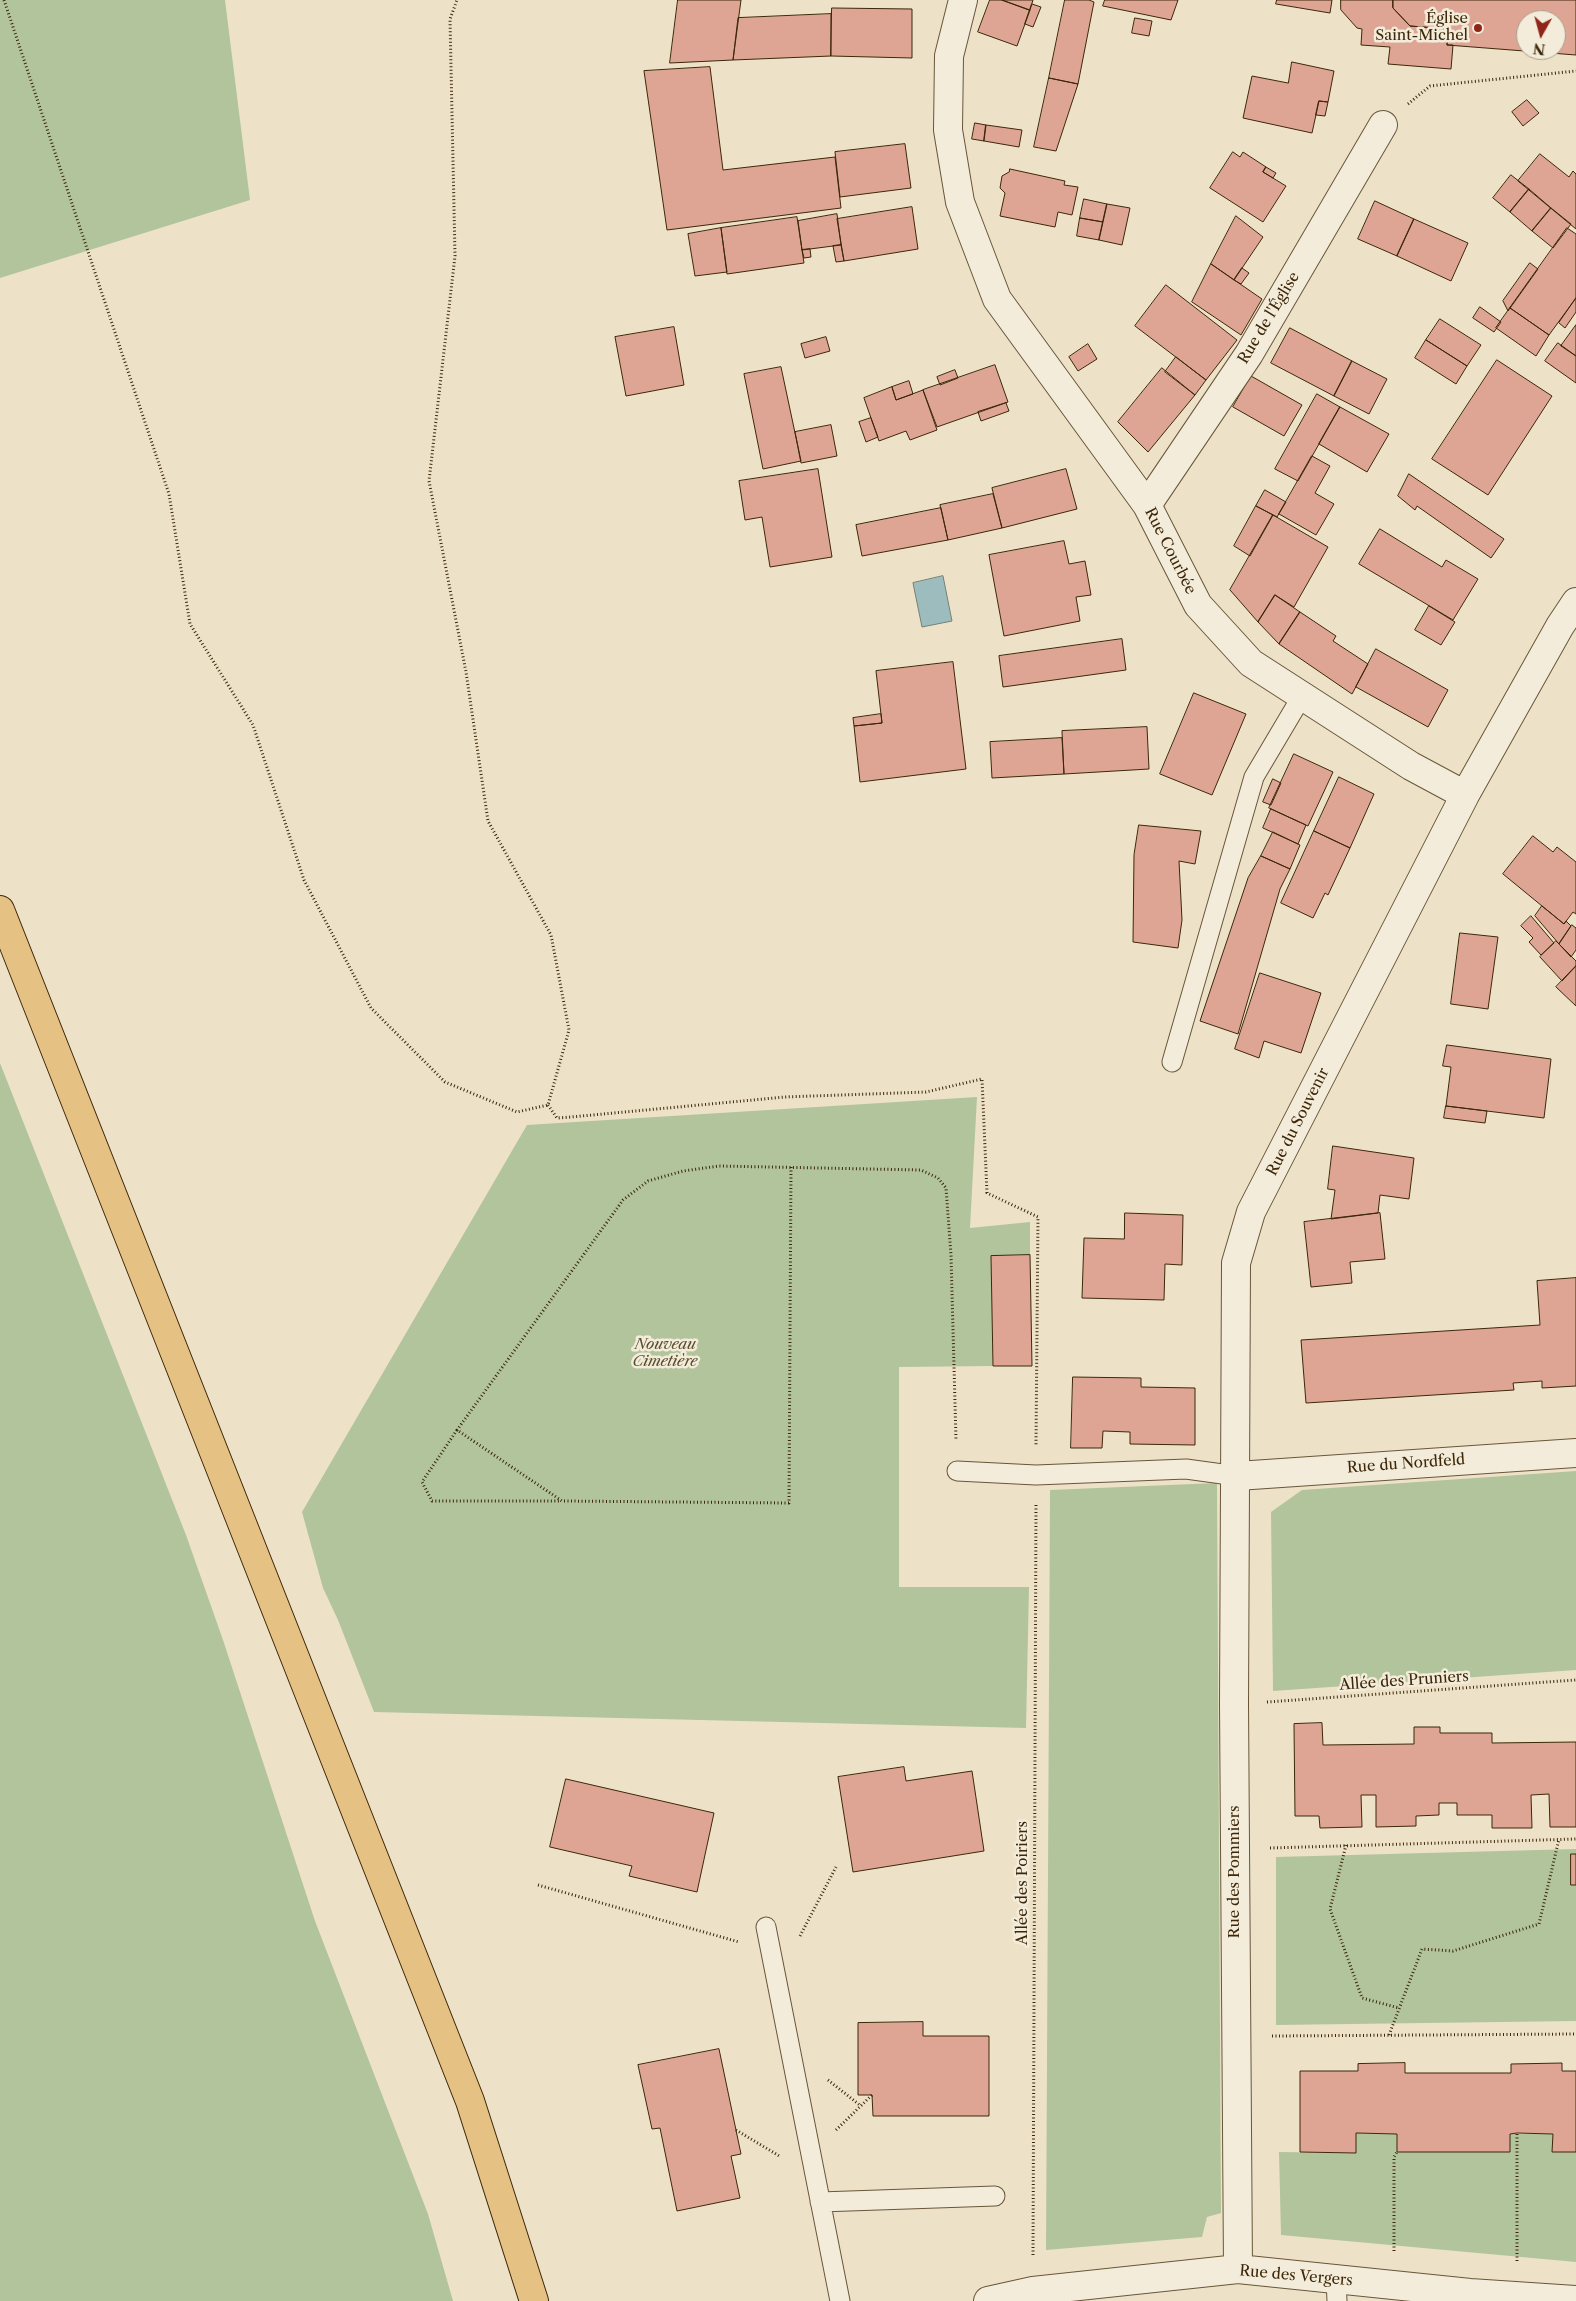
<!DOCTYPE html>
<meta charset="utf-8">
<style>
body{margin:0}
#map{position:relative;width:1576px;height:2301px;overflow:hidden;background:#ede2c8;font-family:"Libre Caslon Text",serif}
canvas{display:block}
.north{position:absolute;left:1516px;top:10px;width:50px;height:50px;box-sizing:border-box;background:#f3ecdb;border:1px solid #aa9d87;border-radius:50%;rotate:187deg;font-size:14px;font-weight:700;line-height:20px;text-align:center;color:#3d2708}
.north::after{content:'';display:block;margin:auto;width:18px;height:22px;background:#8f2418;clip-path:polygon(50% 0,100% 100%,50% 72%,0 100%)}
</style>
<div id="map">
<canvas width="1576" height="2301"></canvas>
<div class="north">N</div>
</div>
<script>
const context = document.querySelector('canvas').getContext('2d');
context.lineJoin = 'round';
function paint(path, color) {
  context.fillStyle = color;
  context.fill(path, 'evenodd');
}
function strokePath(path, color, width, dash) {
  context.strokeStyle = color;
  context.lineWidth = width;
  context.lineCap = dash ? 'butt' : 'round';
  context.setLineDash(dash || []);
  context.stroke(path);
}
function label(font, color, halo, rows, align = 'center') {
  context.font = font + ' "Libre Caslon Text",serif';
  context.lineWidth = 5;
  context.setLineDash([]);
  context.textBaseline = 'middle';
  context.strokeStyle = halo;
  context.fillStyle = color;
  for (const [text, x, y, turn = 0] of rows) {
    context.save();
    context.translate(x, y);
    context.rotate((+turn || 0) * Math.PI / 180);
    context.textAlign = isNaN(turn) ? turn : align;
    if (halo) context.strokeText(text, 0, 0);
    context.fillText(text, 0, 0);
    context.restore();
  }
}
const green = new Path2D(`
 M0 0H225L250 200 0 278Z
 M0 1063 186 1535 223 1640 315 1921 428 2214 453 2301H0Z
 M977 1097 970 1228 1030 1222V1255L991 1256 993 1366 899 1367V1587H1029L1026 1728 374 1712 338 1620 323 1588 302 1512 527 1125Z
 M1576 1471V1670L1273 1691 1271 1512 1302 1490Z
 M1217 1483 1221 2213 1207 2217 1202 2237 1046 2250 1050 1490Z
 M1576 1849V1854H1571V1885H1576V2021L1276 2025V1857Z
 M1356 2133 1397 2134V2152H1510V2134H1553V2152H1576V2262L1281 2235 1279 2152 1355 2153Z`);
const water = new Path2D(`
 M943 576 952 621 922 627 913 583Z`);
const building = new Path2D(`
 M678 0H741L733 60 670 63Z
 M990 0H1002L1030 10 1017 46 978 32Z
 M1002 0H1033L1030 10Z
 M1065 0H1089L1094 2 1078 84 1049 78Z
 M1105 0H1178L1171 20 1103 6Z
 M1277 0H1332L1330 13 1276 4Z
 M1341 0H1393V8L1410 26 1448 29 1447 45H1453L1451 69 1388 64 1390 47 1361 45 1362 29 1357 28 1341 10Z
 M1393 0H1576V55L1447 45 1448 29 1410 26 1393 8ZM1526 20H1556V50H1526Z
 M1032 4 1041 7 1033 27 1025 24Z
 M832 8 912 9V58L831 56Z
 M831 14V56L733 60 738 18Z
 M1135 18 1152 21 1149 36 1132 33Z
 M1292 62 1334 71 1328 102 1319 101 1312 133 1243 118 1252 76 1288 83Z
 M710 67 723 170 835 157 841 208 667 230 644 71Z
 M1049 78 1078 84 1056 151 1034 147Z
 M1527 100 1539 113 1523 126 1512 112Z
 M1319 101 1328 102 1325 116 1316 115Z
 M975 123 986 125 984 141 972 139Z
 M986 125 1022 130 1019 147 984 141Z
 M905 144 911 188 840 197 835 152Z
 M1233 152 1240 157 1243 152 1266 167 1263 172 1286 186 1263 222 1210 188Z
 M1540 154 1569 177 1573 171 1576 174V229L1518 181Z
 M1266 167 1276 173 1273 178 1263 172Z
 M1010 169 1065 181 1064 185 1078 187 1072 215 1058 212 1055 227 1000 216 1005 193 1000 188 1002 176 1009 172Z
 M1511 175 1529 189 1510 212 1493 198Z
 M1529 189 1551 208 1532 231 1510 212Z
 M1084 199 1107 204 1103 222 1080 218Z
 M1375 201 1414 219 1397 256 1358 239Z
 M1107 204 1130 208 1122 245 1099 240Z
 M912 207 918 249 844 261 837 219Z
 M1551 208 1571 224 1553 248 1532 231Z
 M837 214 841 245 802 250 798 221Z
 M1236 216 1263 237 1234 280 1211 264Z
 M797 217 804 263 727 274 721 228Z
 M1080 218 1103 222 1099 240 1077 236Z
 M1414 219 1468 243 1451 281 1397 256Z
 M721 228 727 272 695 276 688 234Z
 M1567 228 1576 234V298L1549 335 1510 308Z
 M841 245 844 261 836 262 833 246Z
 M810 249 811 257 804 258 802 250Z
 M1530 263 1538 269 1508 311 1503 301Z
 M1211 264 1262 299 1241 335 1192 302Z
 M1242 268 1249 273 1241 284 1234 280Z
 M1166 285 1237 340 1206 380 1135 326Z
 M1576 298V312L1565 328 1559 323Z
 M1480 307 1501 322 1494 332 1473 318Z
 M1510 308 1549 335 1536 356 1496 328Z
 M1440 319 1481 345 1467 366 1426 340Z
 M1576 325V356L1561 346Z
 M674 327 684 385 626 396 615 337Z
 M1290 328 1352 361 1334 396 1271 363Z
 M826 337 830 351 805 358 801 344Z
 M1426 340 1467 366 1456 384 1415 358Z
 M1558 343 1576 356V383L1545 361Z
 M1088 344 1097 359 1078 371 1069 357Z
 M1176 357 1206 380 1195 395 1165 372Z
 M1497 360 1552 396 1488 495 1432 459Z
 M1352 361 1387 379 1369 414 1334 396Z
 M995 365 1008 402 937 427 923 390Z
 M781 367 801 461 763 469 744 374Z
 M1162 368 1195 395 1148 452 1118 422Z
 M955 370 958 378 940 385 937 377Z
 M1251 376 1302 405 1284 436 1233 407Z
 M909 381 913 394 896 400 892 387Z
 M892 387 896 400 923 390 937 430 910 440 906 431 879 441 864 398Z
 M1317 394 1340 407 1298 481 1275 469Z
 M1006 403 1009 411 981 421 978 412Z
 M1340 407 1389 434 1367 472 1319 444Z
 M871 418 878 437 866 442 859 422Z
 M831 425 837 456 801 463 795 432Z
 M1312 456 1330 466 1315 493 1334 504 1316 535 1279 514Z
 M818 469 832 557 770 567 762 517 745 520 739 481Z
 M1066 469 1077 509 1002 528 992 488Z
 M1409 474 1504 539 1491 558 1417 506 1415 510 1398 496Z
 M1265 490 1286 502 1277 517 1256 506Z
 M993 494 1002 528 948 540 940 505Z
 M1256 506 1273 515 1250 556 1234 546Z
 M941 508 948 540 862 556 856 525Z
 M1273 515 1328 547 1294 607 1275 595 1258 622 1230 590Z
 M1380 529 1442 567 1446 560 1478 579 1453 620 1359 564Z
 M1064 541 1069 564 1085 561 1091 595 1076 597 1080 621 1004 636 989 555Z
 M1275 595 1300 612 1279 644 1258 622Z
 M1429 606 1455 622 1441 645 1415 630Z
 M1300 612 1336 636 1333 641 1368 664 1352 694 1279 644Z
 M1122 639 1126 670 1003 687 999 656Z
 M1376 649 1448 690 1428 727 1356 687Z
 M953 662 966 769 860 782 854 726 882 723 876 671Z
 M1194 693 1246 714 1212 795 1160 774Z
 M881 714 882 723 854 726 853 718Z
 M1147 727 1149 769 1064 774 1062 731Z
 M1062 738 1064 774 992 778 990 742Z
 M1294 754 1333 772 1308 826 1269 808Z
 M1339 777 1374 794 1350 848 1314 831Z
 M1273 779 1281 783 1271 805 1263 802Z
 M1271 809 1306 825 1298 844 1263 828Z
 M1139 825 1201 831 1195 864 1179 861 1182 920 1178 948 1133 942 1134 855Z
 M1314 831 1350 848 1328 895 1325 893 1313 918 1281 903Z
 M1273 832 1300 845 1290 869 1261 856Z
 M1533 836 1553 852 1557 847 1576 862V914L1573 912 1564 924 1503 874Z
 M1261 856 1290 869 1280 889 1238 1034 1200 1021 1248 878Z
 M1542 906 1564 924 1566 921 1571 926 1559 944 1535 916Z
 M1531 916 1554 943 1541 955 1529 942 1533 938 1521 926Z
 M1572 925 1576 928V950L1571 957 1559 944Z
 M1460 933 1498 937 1488 1009 1451 1004Z
 M1556 941 1576 961V966L1562 981 1540 957Z
 M1576 966V1006L1556 987Z
 M1260 973 1321 993 1301 1053 1264 1041 1259 1058 1235 1049Z
 M1447 1045 1551 1059 1544 1118 1446 1106 1451 1067 1443 1066Z
 M1446 1106 1487 1111 1485 1123 1444 1118Z
 M1333 1146 1414 1158 1409 1199 1380 1195 1378 1213 1331 1219 1335 1190 1328 1189Z
 M1125 1213 1183 1215 1182 1265 1165 1264 1164 1300 1082 1298 1084 1238 1124 1239Z
 M1380 1213 1385 1259 1350 1262 1352 1283 1311 1287 1304 1222Z
 M1030 1255 1032 1366H993L991 1256Z
 M1576 1278V1386L1542 1388V1381L1513 1383 1514 1390 1306 1403 1301 1340 1540 1325 1537 1281Z
 M1073 1377 1141 1378V1387L1195 1388V1445L1130 1444V1432L1103 1431 1102 1448H1071Z
 M1322 1723 1323 1745 1414 1744V1727H1440V1733H1492V1743L1576 1742V1827H1550L1549 1794 1531 1795 1532 1828H1492V1815H1457V1803H1439V1815L1416 1816V1826L1376 1827V1795H1361L1362 1827 1320 1828 1319 1816H1295L1294 1724Z
 M904 1767 906 1781 972 1771 984 1851 853 1872 838 1777Z
 M566 1779 714 1813 697 1892 629 1876 632 1866 550 1847Z
 M1571 1854H1576V1885H1571Z
 M923 2022V2036H989V2116H873L872 2095H858V2023Z
 M719 2049 741 2154 731 2156 740 2198 677 2211 660 2128 652 2129 638 2065Z
 M1405 2063V2073H1511V2064L1562 2063V2071H1576V2152H1552L1553 2134 1517 2133 1510 2134V2152H1397V2134L1356 2133V2153L1300 2152V2071H1358V2064Z`);
const path = new Path2D(`
 M4 0 169 494 190 624 253 725 304 880 371 1008 445 1082 517 1112 548 1105 569 1030 551 935 488 821 466 672 429 481 455 256 450 19 457 0
 M1408 104 1430 86 1576 71
 M548 1105 557 1118 571 1117 785 1097 926 1092 982 1079 987 1193 1038 1217 1036 1445
 M791 1167 789 1503 562 1501 457 1430 623 1200 648 1181 683 1171 719 1166 921 1170 938 1178 946 1188 951 1255 956 1440
 M457 1430 422 1482 432 1501H561
 M1267 1702 1576 1680
 M1346 1845 1330 1909 1362 1998 1399 2008
 M1270 1848 1576 1839
 M538 1885 739 1942
 M800 1936 836 1867
 M1389 2035 1422 1949 1453 1951 1539 1924 1559 1839
 M1272 2036 1576 2034
 M828 2080 861 2106
 M736 2130 781 2157
 M836 2130 872 2095
 M1394 2251V2157L1397 2152
 M1033 2255 1036 1504
 M1517 2261V2133`);
const service = new Path2D(`
 M1172 1062 1254 777 1302 696
 M957 1471 1036 1475 1186 1469 1237 1476
 M766 1927 840 2301
 M820 2202 995 2196
 M1336 2279 1337 2301`);
const minor = new Path2D(`
 M963 0 949 56 948 130 960 202 997 299 1147 505 1198 605 1251 663 1411 766 1465 795 1560 626 1576 602
 M1147 505 1249 354 1383 125
 M1237 1476 1576 1453
 M1238 2269 1234 1704 1236 1263 1251 1212 1465 795
 M988 2301 1033 2291 1238 2269 1470 2293 1576 2300`);
const primary = new Path2D(`
 M0 910 470 2101 534 2301`);
const markers = [
 [1478,28,5,"#8f2418"]
];
const poiNames = [
 ["Église",1468,19],
 ["Saint-Michel",1468,36]
];
const streetNames = [
 ["Rue de l'Église",1269,318,-59],
 ["Rue Courbée",1170,551,63],
 ["Rue du Souvenir",1298,1122,-63],
 ["Rue du Nordfeld",1406,1464,-4],
 ["Allée des Pruniers",1404,1681,-4],
 ["Rue des Pommiers",1235,1872,-90],
 ["Allée des Poiriers",1023,1883,-90],
 ["Rue des Vergers",1296,2276,5]
];
const parkNames = [
 ["Nouveau",665,1345],
 ["Cimetière",665,1362]
];
paint(green, '#b2c49b');
paint(water, '#9cbcbe');
strokePath(water, '#768075', 1);
paint(building, '#dea594');
strokePath(building, '#3d2708', 1);
strokePath(service, '#695638', 21);
strokePath(minor, '#695638', 30);
strokePath(primary, '#3d2708', 30);
strokePath(path, '#3d2708', 3, [1, 2.5]);
strokePath(service, '#f3ecdb', 19);
strokePath(minor, '#f3ecdb', 28);
strokePath(primary, '#e6c184', 28);
for (const [x, y, r, color] of markers) {
  const dot = new Path2D();
  dot.arc(x, y, r, 0, 2 * Math.PI);
  context.fillStyle = color;
  context.fill(dot);
  strokePath(dot, '#f3ecdb', 2);
}
label('15px', '#3d2708', '#f3ecdb', poiNames, 'right');
label('15px', '#3d2708', '#f3ecdb', streetNames);
label('italic 15px', '#5a4e2d', '#f3ecdb', parkNames);
</script>
